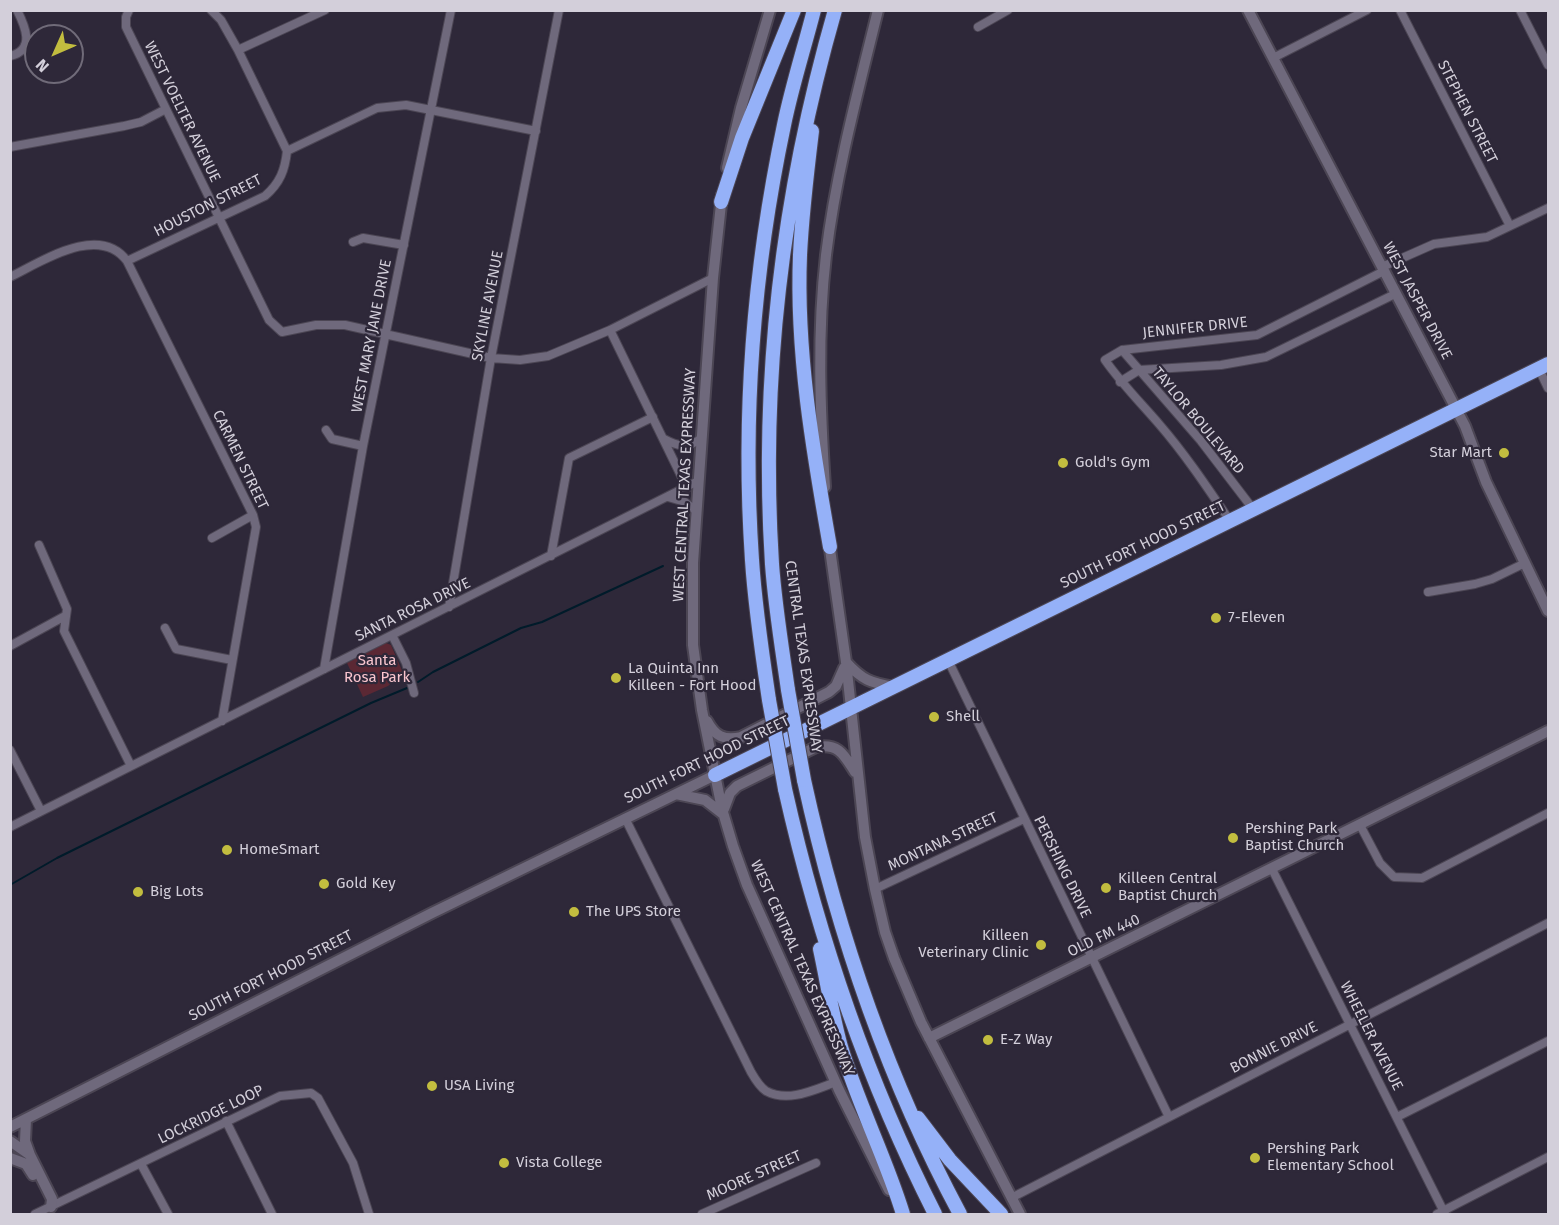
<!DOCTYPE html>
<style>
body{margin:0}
#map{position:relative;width:1559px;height:1225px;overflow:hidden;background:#2e2839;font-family:"Fira Sans",sans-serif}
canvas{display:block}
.frame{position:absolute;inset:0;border:12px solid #d3cfda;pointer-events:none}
.north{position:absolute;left:24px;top:24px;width:60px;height:60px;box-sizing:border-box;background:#2e2839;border:2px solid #706b79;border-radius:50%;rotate:225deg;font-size:16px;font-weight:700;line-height:24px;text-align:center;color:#d3cfda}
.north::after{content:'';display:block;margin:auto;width:21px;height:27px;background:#c2bd3f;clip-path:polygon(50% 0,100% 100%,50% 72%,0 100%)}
</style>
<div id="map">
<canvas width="1559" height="1225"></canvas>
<div class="frame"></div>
<div class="north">N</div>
</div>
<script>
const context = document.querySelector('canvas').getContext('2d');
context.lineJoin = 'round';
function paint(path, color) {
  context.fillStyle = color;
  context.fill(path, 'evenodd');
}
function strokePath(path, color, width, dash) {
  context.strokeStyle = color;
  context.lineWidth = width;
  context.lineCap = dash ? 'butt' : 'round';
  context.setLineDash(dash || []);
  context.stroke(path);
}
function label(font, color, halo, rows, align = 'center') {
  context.font = font + ' "Fira Sans",sans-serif';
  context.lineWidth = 4.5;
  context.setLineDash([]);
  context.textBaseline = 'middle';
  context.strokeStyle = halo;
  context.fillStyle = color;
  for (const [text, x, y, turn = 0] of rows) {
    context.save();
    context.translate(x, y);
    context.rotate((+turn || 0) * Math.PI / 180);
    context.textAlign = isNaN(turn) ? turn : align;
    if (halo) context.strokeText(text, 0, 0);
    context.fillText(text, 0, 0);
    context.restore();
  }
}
const green = new Path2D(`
 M386 643 391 645 403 673 388 686 363 697 347 663Z`);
const stream = new Path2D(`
 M418 682 433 672 521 628 542 622 663 566
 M10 885 57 858 371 703 407 688`);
const street = new Path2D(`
 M129 10 126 17V27L269 320 282 332 316 325H345L491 358 520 360 548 356 610 330 713 278
 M211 10 221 20 238 50 287 151
 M1400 10 1510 226
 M1520 10 1548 65
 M978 27 1008 10
 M238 50 325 10
 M10 56C36 50 25 26 17 10
 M1273 58 1367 10
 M10 147 124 126 141 122 166 109
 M287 151 377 108 406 105 536 131
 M353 242 363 238 404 245
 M127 261 253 515 256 527 222 721
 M1382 267 1434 244 1487 237 1548 208
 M10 277C41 262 99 223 127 261L265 196C280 183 285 170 287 151
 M610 330 687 488
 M1122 350 1201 441 1253 509
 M1539 369 1548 388
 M1120 382 1139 370 1221 365 1266 357 1395 294
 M326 430 332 439 363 446
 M664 439C677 446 688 449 700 439
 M668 497 685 502 696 511
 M1230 521C1207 487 1185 454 1159 424 1140 402 1121 383 1105 360L1122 350 1257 335 1384 271
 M212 538 253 515
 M39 545 67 609 64 631 131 766
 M551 556 569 458 653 417
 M1428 592 1475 584 1492 579 1525 563
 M449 607 491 358 559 10
 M165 628 176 649 232 660
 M392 635 406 663 414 693
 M10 646 65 616
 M948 660 1169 1117
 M324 669 363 446 451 10
 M10 750 41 811
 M625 818 751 1072C755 1079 760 1087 766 1091 788 1103 814 1090 836 1082
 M1360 825 1380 863 1394 877 1422 878 1548 813
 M10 827 698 481
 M1272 869 1445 1214
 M875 889 1024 819
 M1397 1117 1548 1041
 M226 1121 272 1214
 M141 1164 168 1214
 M1011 1198 1548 923
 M35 1214 280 1096 311 1093 318 1098 353 1163 369 1214
 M702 1214 816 1163
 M1437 1214 1548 1157`);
const secondary = new Path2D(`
 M1248 10 1465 426 1486 482 1548 611
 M727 168 741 108 770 10
 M722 195 713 278 693 563V645L702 710 722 809 733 846 747 885 839 1090 889 1190
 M825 487C820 410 817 333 826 255 836 173 858 91 878 10
 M829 542 846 662 865 837 875 889 885 932 894 958 921 1022 1020 1214
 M846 662C862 680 871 683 894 687
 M707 721C715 736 724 741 741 737L829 692 836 686 844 668
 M676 794 705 800 723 814
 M724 809 730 793 737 786 816 747C839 743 844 755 855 772
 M929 1038 1548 731
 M26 1119 25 1141 30 1155
 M10 1127 432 913 715 775
 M10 1141 30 1155 52 1199 51 1207
 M10 1158 26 1164 33 1175`);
const highway = new Path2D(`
 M812 131C807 172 802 213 800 255 796 352 813 451 830 547
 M721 202 742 138 794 10
 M788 690C782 648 775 606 772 564 760 376 783 191 835 10
 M769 700C762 653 755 607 752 560 742 414 754 267 784 125 792 86 804 49 814 10
 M715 775 1548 364
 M804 780C837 931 887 1078 960 1214
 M785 789C818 936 867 1080 935 1214
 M820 949C827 981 832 1015 841 1047 858 1104 886 1158 903 1214
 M918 1118 950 1160 1001 1214`);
const highwayBridge = new Path2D(`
 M788 690 804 780
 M769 700 785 789`);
const markers = [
 [1504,453,6,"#c2bd3f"],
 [1063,463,6,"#c2bd3f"],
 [1216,618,6,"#c2bd3f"],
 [616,678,6,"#c2bd3f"],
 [934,717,6,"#c2bd3f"],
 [1233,838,6,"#c2bd3f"],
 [227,850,6,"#c2bd3f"],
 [324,884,6,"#c2bd3f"],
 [1106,888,6,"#c2bd3f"],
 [138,892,6,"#c2bd3f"],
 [574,912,6,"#c2bd3f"],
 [1041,945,6,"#c2bd3f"],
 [988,1040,6,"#c2bd3f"],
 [432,1086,6,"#c2bd3f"],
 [1255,1158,6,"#c2bd3f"],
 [504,1163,6,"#c2bd3f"]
];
const streetNames = [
 ["WEST VOELTER AVENUE",182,112,64],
 ["STEPHEN STREET",1467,112,63],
 ["HOUSTON STREET",208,206,-27],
 ["WEST JASPER DRIVE",1417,301,62],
 ["SKYLINE AVENUE",488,306,-79],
 ["JENNIFER DRIVE",1195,328,-6],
 ["WEST MARY JANE DRIVE",372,336,-79],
 ["TAYLOR BOULEVARD",1198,421,50],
 ["CARMEN STREET",240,460,64],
 ["WEST CENTRAL TEXAS EXPRESSWAY",685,485,-87],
 ["SOUTH FORT HOOD STREET",1143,545,-26],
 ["SANTA ROSA DRIVE",413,610,-26],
 ["CENTRAL TEXAS EXPRESSWAY",803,657,82],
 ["SOUTH FORT HOOD STREET",707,760,-26],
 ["MONTANA STREET",943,842,-25],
 ["PERSHING DRIVE",1062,867,64],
 ["OLD FM 440",1104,936,-26],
 ["WEST CENTRAL TEXAS EXPRESSWAY",802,968,66],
 ["SOUTH FORT HOOD STREET",271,976,-27],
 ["WHEELER AVENUE",1371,1036,63],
 ["BONNIE DRIVE",1274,1048,-27],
 ["LOCKRIDGE LOOP",211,1115,-26],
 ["MOORE STREET",754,1176,-24]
];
const poiNames = [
 ["Star Mart",1492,453,"right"],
 ["Gold's Gym",1075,463],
 ["7-Eleven",1228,618],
 ["La Quinta Inn",628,669],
 ["Killeen - Fort Hood",628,686],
 ["Shell",946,717],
 ["Pershing Park",1245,829],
 ["Baptist Church",1245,846],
 ["HomeSmart",239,850],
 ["Killeen Central",1118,879],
 ["Baptist Church",1118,896],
 ["Gold Key",336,884],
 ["Big Lots",150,892],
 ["The UPS Store",586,912],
 ["Killeen",1029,936,"right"],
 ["Veterinary Clinic",1029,953,"right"],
 ["E-Z Way",1000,1040],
 ["USA Living",444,1086],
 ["Pershing Park",1267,1149],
 ["Elementary School",1267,1166],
 ["Vista College",516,1163]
];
const parkNames = [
 ["Santa",377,661],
 ["Rosa Park",377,678]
];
paint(green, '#5b2834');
strokePath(stream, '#001b2a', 2);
strokePath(street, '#4c4654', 10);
strokePath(secondary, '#4c4654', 14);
strokePath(highway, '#4c4654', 16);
strokePath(street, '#6f697c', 8);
strokePath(secondary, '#6f697c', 10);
strokePath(highway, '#95b1f8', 14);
strokePath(highwayBridge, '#4c4654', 16, []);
strokePath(highwayBridge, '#95b1f8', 14);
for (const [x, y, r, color] of markers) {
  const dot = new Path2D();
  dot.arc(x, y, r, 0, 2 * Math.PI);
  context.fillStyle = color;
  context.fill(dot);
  strokePath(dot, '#2e2839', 2);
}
label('15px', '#d3cfda', '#2e2839', streetNames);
label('15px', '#d3cfda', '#2e2839', poiNames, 'left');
label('15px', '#f9c5ce', '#2e2839', parkNames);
</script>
